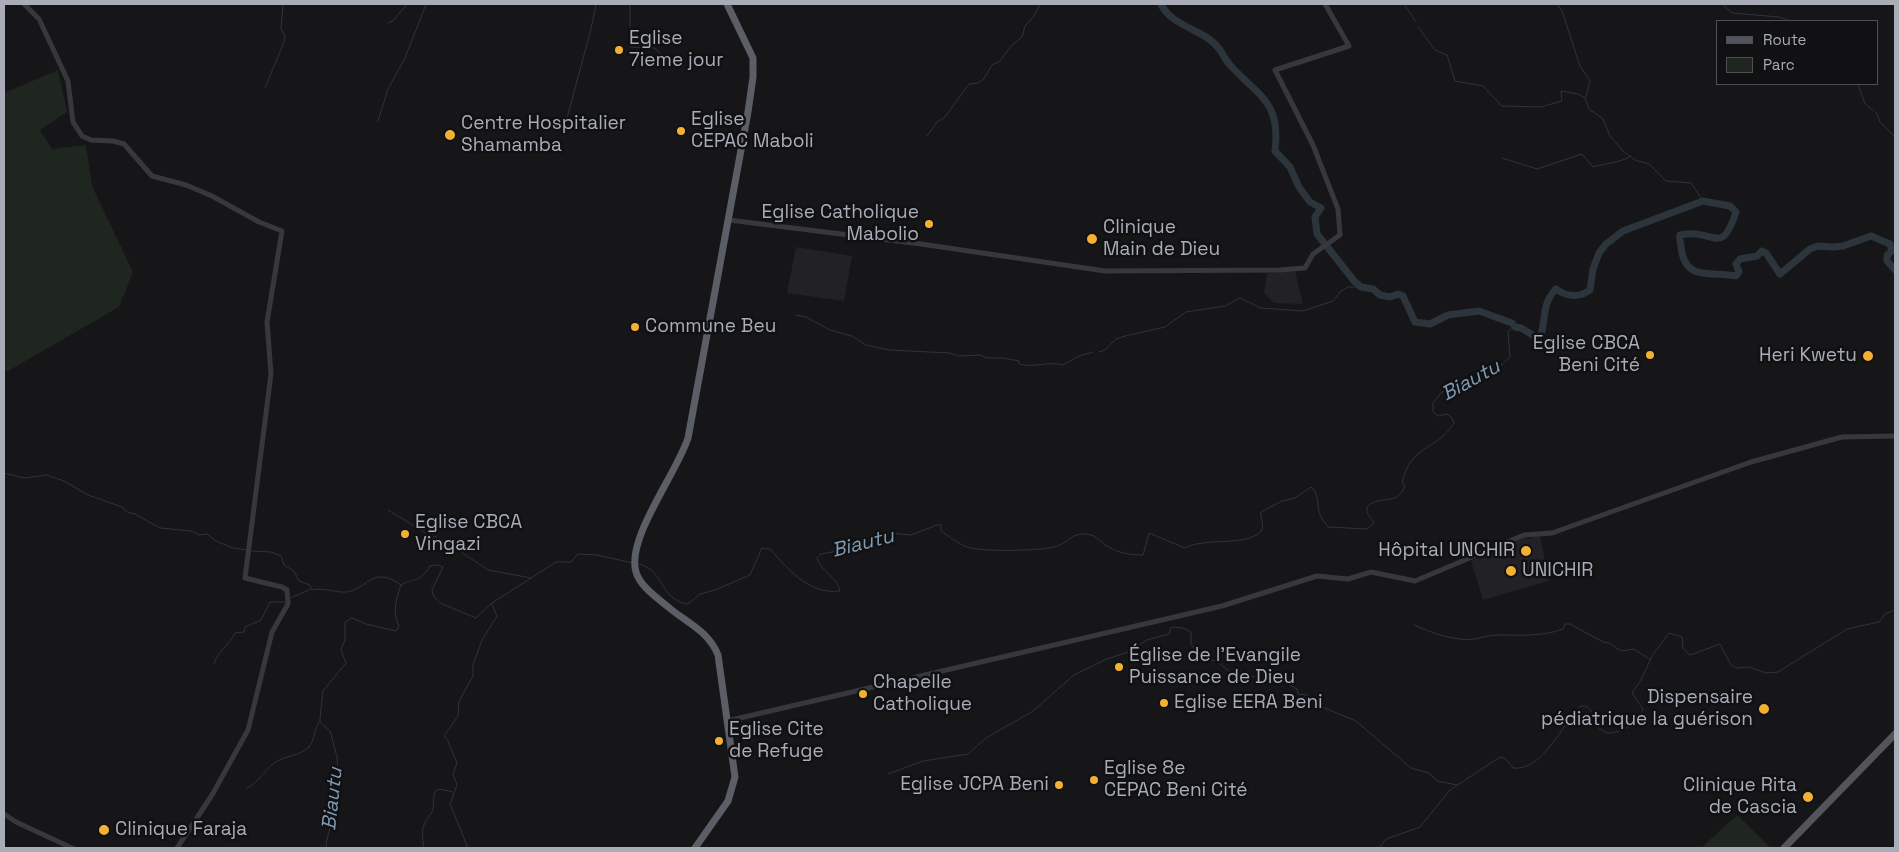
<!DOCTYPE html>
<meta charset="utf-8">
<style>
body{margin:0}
#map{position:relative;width:1899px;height:852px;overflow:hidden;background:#161618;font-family:"Space Grotesk",sans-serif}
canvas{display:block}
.frame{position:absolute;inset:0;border:5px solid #a8adb8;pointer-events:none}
.legend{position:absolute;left:1716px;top:20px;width:162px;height:65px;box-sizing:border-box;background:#111113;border:1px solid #4d4f55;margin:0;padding:6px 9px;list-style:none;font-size:15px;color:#a8adb8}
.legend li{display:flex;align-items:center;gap:10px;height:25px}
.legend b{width:25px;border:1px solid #4d4f55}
</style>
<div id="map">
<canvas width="1899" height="852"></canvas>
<div class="frame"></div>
<ul class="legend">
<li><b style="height:6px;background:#53555c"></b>Route</li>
<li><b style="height:14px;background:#1e261f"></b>Parc</li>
</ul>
</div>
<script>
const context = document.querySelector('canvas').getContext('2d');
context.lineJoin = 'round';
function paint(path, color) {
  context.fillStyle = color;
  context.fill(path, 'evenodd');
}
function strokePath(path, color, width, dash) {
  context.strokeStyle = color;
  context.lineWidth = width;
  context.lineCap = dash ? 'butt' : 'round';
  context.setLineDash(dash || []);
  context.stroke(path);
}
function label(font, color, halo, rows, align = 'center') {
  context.font = font + ' "Space Grotesk",sans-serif';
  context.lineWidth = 5;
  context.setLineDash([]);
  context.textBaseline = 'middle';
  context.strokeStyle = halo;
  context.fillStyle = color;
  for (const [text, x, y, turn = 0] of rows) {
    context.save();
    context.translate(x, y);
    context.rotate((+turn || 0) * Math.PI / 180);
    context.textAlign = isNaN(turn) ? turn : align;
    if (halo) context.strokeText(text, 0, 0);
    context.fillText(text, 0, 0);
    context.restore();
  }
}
const built = new Path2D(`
 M796 247 852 256 844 301 787 293Z
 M1295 271 1303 304 1274 303 1264 293 1267 273Z
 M1535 536H1540L1549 581 1483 600 1471 561 1526 537 1529 539Z`);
const green = new Path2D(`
 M58 70 67 112 40 130 52 149 86 145 92 186 133 272 119 307 8 371H4V93Z
 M1737 815 1771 848H1701Z`);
const stream = new Path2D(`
 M630 4V47L655 48 663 57
 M1404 4 1416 22
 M1557 4 1562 11 1580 66 1590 81 1586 97
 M1722 4 1732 13 1779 17 1790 21
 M1820 21H1823
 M388 23 393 21 407 4
 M1418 27 1435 50 1447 55 1455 81 1483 86 1502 106 1541 107 1562 101 1561 91 1578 94 1585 98 1589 109 1603 119 1610 136 1623 151 1635 160 1649 164 1666 181 1691 183 1703 201
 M1858 84 1865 104 1874 111
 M265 88 284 42 285 36 281 29 283 4
 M1876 112 1880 122 1895 137
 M378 121 388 89 405 58 426 4
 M564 129 591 29 596 4
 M927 136 937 122 945 117 969 84 978 83 983 80 992 65 999 62 1011 46 1022 37 1025 26 1034 16 1040 4
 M1502 158 1537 169 1582 154 1593 167C1606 163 1620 163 1631 156
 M796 315 806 317 830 330 852 336 866 345 889 350 950 353 958 356 980 355 987 358H1003L1019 361V364C1033 368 1049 361 1063 365L1079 356 1093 352
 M1099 352 1105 350 1116 339 1125 336 1165 327 1186 312 1225 306 1240 298 1261 308 1303 311 1333 301 1341 291 1348 287H1361
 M4 473 24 478 47 475 64 481 88 495 122 507 127 512 135 514 160 528 192 531 199 535 207 534 216 541 233 548 247 550
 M388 510 432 537H437
 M440 538 488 570 531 578
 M251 551 271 552 281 556 284 565 294 571 299 581 310 585 311 590C326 587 334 593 346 592 367 590 372 564 401 585
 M639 564C666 571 659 600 688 604L700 594 715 590 750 575 762 548 770 549C788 569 809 595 840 591 837 576 821 572 817 558L821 554 842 550 891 533 911 535 937 525H941V531C948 536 959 544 967 547 980 552 1039 551 1054 547 1065 545 1072 533 1084 534 1095 534 1098 540 1107 546 1118 553 1130 555 1143 555L1149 533 1185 548C1204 537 1248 547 1261 531 1265 526 1260 518 1261 512L1282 501 1295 498 1311 487C1320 493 1316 508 1321 517 1323 520 1326 524 1328 527L1367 529 1374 523 1367 513V507C1381 493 1396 508 1405 486L1402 482C1412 443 1436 452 1454 423L1452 418 1447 414 1438 416 1433 412V403L1442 392C1466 388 1493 375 1510 357L1508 331 1515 327
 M290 598 309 590
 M1414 625C1429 632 1457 642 1474 639 1481 638 1489 635 1497 635 1520 635 1541 637 1563 629L1565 624H1570L1603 642 1609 643 1621 651 1634 649 1649 659
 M214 664C218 650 229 646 235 633L244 632 245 627 261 620 270 602H285
 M888 774 923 761 968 754 986 738 1033 711 1074 675 1107 659 1128 652 1147 640 1169 634 1171 627 1183 628 1191 632V643L1199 658 1217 661 1230 672H1248L1251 676 1284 682 1297 689 1298 694 1307 695 1322 707 1356 721 1411 768 1429 773 1437 781 1457 785
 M247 788C259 782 263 772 273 764 282 756 300 756 309 747 315 739 314 730 319 722
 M327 848 326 843 334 813 332 800 339 785 337 757 330 731 320 722V718L323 691 346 663 341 650 345 640V622L352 618 366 624 396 631 399 626C392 611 396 600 401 585 414 578 421 582 430 566L438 565 443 567 432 590 433 595 440 603 476 618 492 603 556 562H571L578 554 597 555 633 563
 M424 848C422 837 421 828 427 819 429 816 433 812 433 809 435 793 430 785 452 792
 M468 848 450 804 457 785 453 774 457 763 448 741 444 736 458 716 459 701 473 676V665L482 640 497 616 492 604
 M1379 848 1386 839 1420 827 1450 790 1500 757 1505 758 1513 768C1542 772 1563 723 1581 706 1595 706 1591 717 1597 726 1599 729 1604 731 1607 733 1623 733 1638 724 1643 709L1632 693 1641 680 1652 656 1669 633 1682 637 1683 648 1690 655 1720 644 1731 665 1737 668 1749 667 1766 673 1778 672 1847 629 1879 622 1885 614 1895 610`);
const river = new Path2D(`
 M1161 4C1169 22 1193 28 1209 39 1223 49 1221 55 1230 65 1259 97 1281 101 1275 151L1290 167 1299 187 1310 202 1321 208 1315 217 1317 234 1355 282 1361 287 1373 289 1380 295 1390 297 1398 294 1403 296 1415 322 1430 324 1448 315 1479 311 1512 323 1515 327 1521 328 1536 337 1541 335C1546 318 1542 303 1556 289 1567 297 1579 298 1590 290L1593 269 1599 253 1606 244 1623 231 1703 201 1730 206 1736 212C1721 259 1713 227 1680 235 1679 240 1681 242 1681 247 1685 282 1710 271 1736 276L1739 272 1736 264 1740 259 1757 256 1762 251 1766 253 1780 274 1810 249 1818 246 1834 247 1843 246 1871 236 1890 244 1892 251 1887 255V261L1895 270`);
const tertiary = new Path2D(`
 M24 4 39 19 68 81 73 122 82 136 91 140 113 141 124 144 152 176 186 185 212 196 259 222 282 231 267 322 271 374 245 578 282 587 287 590 288 604 272 632 248 730 212 795 177 848
 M729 220 921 244 1105 271 1280 270 1305 268 1313 254 1340 235 1338 209 1313 145 1275 70 1349 46 1325 4
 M727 721 1222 606 1317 576 1348 579 1371 572 1415 581 1524 535 1552 533 1751 462 1842 437 1895 436
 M4 814 16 822 72 848`);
const primary = new Path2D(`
 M1784 848 1895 734`);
const trunk = new Path2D(`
 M695 848 728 801 735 777 718 655C708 630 685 622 667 606 656 597 640 586 636 572 626 538 677 473 688 438L748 112 753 77V58L727 4`);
const markers = [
 [619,50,5,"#f2b134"],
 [681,131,5,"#f2b134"],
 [450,135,6,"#f2b134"],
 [929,224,5,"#f2b134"],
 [1092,239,6,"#f2b134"],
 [635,327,5,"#f2b134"],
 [1650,355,5,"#f2b134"],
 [1868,356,6,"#f2b134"],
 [405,534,5,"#f2b134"],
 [1526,551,6,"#f2b134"],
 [1511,571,6,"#f2b134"],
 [1119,667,5,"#f2b134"],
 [863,694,5,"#f2b134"],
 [1164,703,5,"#f2b134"],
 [1764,709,6,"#f2b134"],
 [719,741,5,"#f2b134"],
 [1094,780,5,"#f2b134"],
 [1059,785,5,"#f2b134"],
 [1808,797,6,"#f2b134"],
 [104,830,6,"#f2b134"]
];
const poiNames = [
 ["Eglise",629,39],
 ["7ieme jour",629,61],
 ["Eglise",691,120],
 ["CEPAC Maboli",691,142],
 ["Centre Hospitalier",461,124],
 ["Shamamba",461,146],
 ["Eglise Catholique",919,213,"right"],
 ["Mabolio",919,235,"right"],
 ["Clinique",1103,228],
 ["Main de Dieu",1103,250],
 ["Commune Beu",645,327],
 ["Eglise CBCA",1640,344,"right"],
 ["Beni Cité",1640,366,"right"],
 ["Heri Kwetu",1857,356,"right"],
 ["Eglise CBCA",415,523],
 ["Vingazi",415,545],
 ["Hôpital UNCHIR",1515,551,"right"],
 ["UNICHIR",1522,571],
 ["Église de l'Evangile",1129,656],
 ["Puissance de Dieu",1129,678],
 ["Chapelle",873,683],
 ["Catholique",873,705],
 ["Dispensaire",1753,698,"right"],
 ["pédiatrique la guérison",1753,720,"right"],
 ["Eglise EERA Beni",1174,703],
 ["Eglise Cite",729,730],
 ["de Refuge",729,752],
 ["Eglise 8e",1104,769],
 ["CEPAC Beni Cité",1104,791],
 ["Eglise JCPA Beni",1049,785,"right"],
 ["Clinique Rita",1797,786,"right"],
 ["de Cascia",1797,808,"right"],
 ["Clinique Faraja",115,830]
];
const waterNames = [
 ["Biautu",1471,381,-29],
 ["Biautu",863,544,-14],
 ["Biautu",333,799,-84]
];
paint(built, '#222225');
paint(green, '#1e261f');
strokePath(stream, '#2c353c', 1);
strokePath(river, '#2c353c', 7);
strokePath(tertiary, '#37383d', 5);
strokePath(primary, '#53555c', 7);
strokePath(trunk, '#5b5e65', 7);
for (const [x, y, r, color] of markers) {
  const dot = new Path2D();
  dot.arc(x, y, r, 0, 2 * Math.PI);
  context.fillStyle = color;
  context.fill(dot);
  strokePath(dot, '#111113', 2);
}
label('19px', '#a8adb8', '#111113', poiNames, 'left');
label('italic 20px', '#7f9bb3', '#111113', waterNames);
</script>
